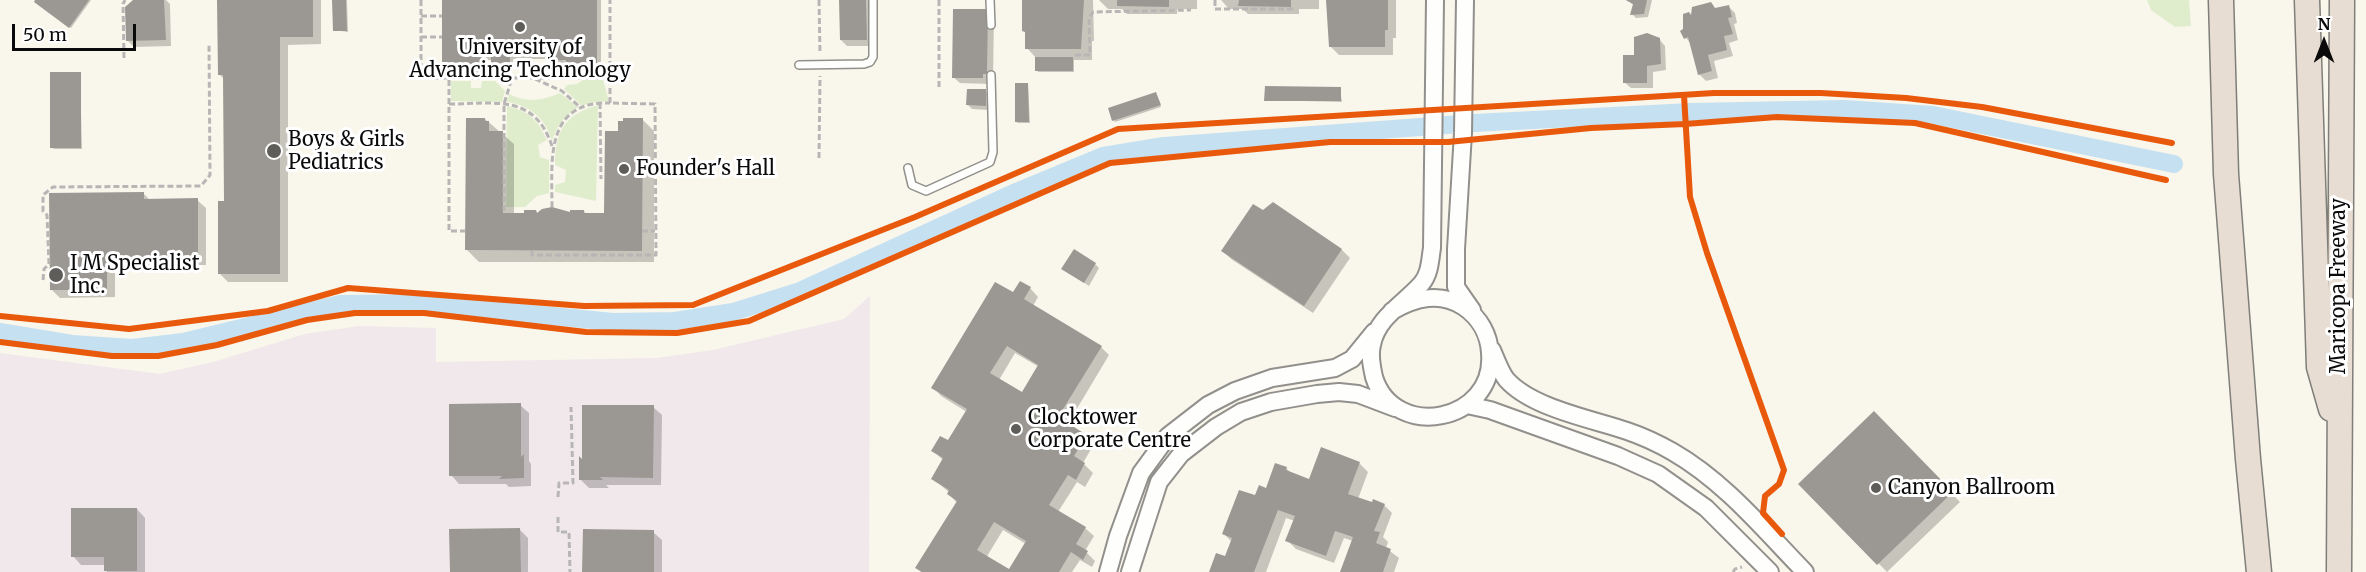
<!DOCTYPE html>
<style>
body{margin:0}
#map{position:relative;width:2366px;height:572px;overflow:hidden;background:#f9f6ec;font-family:Merriweather,serif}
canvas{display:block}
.north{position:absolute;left:2294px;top:12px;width:60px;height:60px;-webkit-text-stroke:4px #fff;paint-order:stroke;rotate:0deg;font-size:16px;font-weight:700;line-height:24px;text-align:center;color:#0a0a0a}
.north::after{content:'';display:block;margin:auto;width:21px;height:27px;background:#0a0a0a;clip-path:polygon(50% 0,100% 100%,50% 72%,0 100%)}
.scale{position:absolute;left:12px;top:24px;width:124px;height:27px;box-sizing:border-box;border:3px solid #0a0a0a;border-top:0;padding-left:8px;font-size:18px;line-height:21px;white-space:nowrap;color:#0a0a0a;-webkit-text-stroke:4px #fff;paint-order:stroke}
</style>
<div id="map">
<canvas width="2366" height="572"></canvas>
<div class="north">N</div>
<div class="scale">50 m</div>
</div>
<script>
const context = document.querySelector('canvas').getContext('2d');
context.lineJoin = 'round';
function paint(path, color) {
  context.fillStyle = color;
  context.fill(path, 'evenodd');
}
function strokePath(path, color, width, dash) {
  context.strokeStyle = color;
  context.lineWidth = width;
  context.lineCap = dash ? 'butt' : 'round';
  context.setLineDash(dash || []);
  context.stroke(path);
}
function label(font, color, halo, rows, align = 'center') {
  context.font = font + ' Merriweather,serif';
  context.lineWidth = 6;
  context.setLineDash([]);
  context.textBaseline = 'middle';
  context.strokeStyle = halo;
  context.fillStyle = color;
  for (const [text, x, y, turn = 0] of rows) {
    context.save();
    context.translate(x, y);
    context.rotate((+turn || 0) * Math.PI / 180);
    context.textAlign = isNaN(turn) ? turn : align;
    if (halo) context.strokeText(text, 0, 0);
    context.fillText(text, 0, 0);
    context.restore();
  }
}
const industrial = new Path2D(`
 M870 296 869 572H0V353L160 374 213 362 305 334 359 326 436 328V362L657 358 713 350 844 319Z`);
const green = new Path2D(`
 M2147 0H2189L2191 26 2175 27 2151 10Z
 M583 80H603L609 101 589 103 582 106 564 89 567 85 577 84Z
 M451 81H471V88H481L482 81H495L505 91 502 102 451 101Z
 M560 93 578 107C565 115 557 126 552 141 546 119 530 105 507 102L509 94C527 103 541 101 560 93Z
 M598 105 596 201 555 192V185L565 182 566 170 555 165C555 131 565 114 598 105Z
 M507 106C530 112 537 119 547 140L538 145 540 157 549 160V193L537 196 525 207H506Z`);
const shadow = new Path2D(`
 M37 0H91L71 28 37 4Z
 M135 0H166L170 4 171 46 134 47 128 41Z
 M219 0H321V44L288 45V282H228L220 274 225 202V80L219 74Z
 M334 0H347L348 32 334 30Z
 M444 0H601V67H572L569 64H551L546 59H513V67H497L493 60H484V77H448L444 73Z
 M840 0H872L873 46H847L841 40Z
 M1024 0H1093L1094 41H1092V60H1074V72H1038L1036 58 1027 48V34L1024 31Z
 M1099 0H1197V9H1177V14H1127L1122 9H1108Z
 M1221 0H1319V9H1299V14H1248L1243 9H1229Z
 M1328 0H1396V38H1393V55H1339L1331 47Z
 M1626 0H1652L1648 17 1636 18 1632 14 1634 5Z
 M1728 6 1735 13 1737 23 1734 24 1738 40 1729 43 1733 56 1714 61 1718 78 1706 81 1699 74 1691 44 1686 38 1692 18Z
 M987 11 994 17 993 80 989 84 960 83 953 77Z
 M1659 39 1665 46 1666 70 1653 72V88H1631L1624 82 1636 57Z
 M80 73 82 149H54L52 148Z
 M1028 85 1030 123H1018L1016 122Z
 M1340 89 1342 102 1266 100Z
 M985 91 990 95 989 110 972 109 968 105Z
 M1156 94 1161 107 1115 122 1114 121 1110 109Z
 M485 119 514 144V215L535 211 538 214H572L584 211 587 215H606L619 132 642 119 654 131V262H479L467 250Z
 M143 193 150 200H197L206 208V265H115V297L60 298 51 289Z
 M1273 204 1342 250 1350 258 1313 313 1231 259 1223 251Z
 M1095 264 1099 268 1089 286 1063 269Z
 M1030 288 1038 297 1033 306 1101 347 1109 355 1069 422 1094 444 1083 463 1093 473 1085 487 1077 482 1058 512 1085 528 1094 536 1085 551 1095 561 1092 567 1080 560 1072 572H921L917 568 957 503 949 494 950 493 933 479 944 461 933 451 949 442 967 412 941 396 933 387 1014 294ZM1015 353 1039 367 1023 394 999 380ZM1003 530 1026 544 1009 571 986 558Z
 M520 405 529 413V461L531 464V486L509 487 506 484H459L451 475Z
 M653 407 662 415 661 485H606L609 488H589L581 480 583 462Z
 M1874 413 1960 502 1887 572 1800 484Z
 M1359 463 1368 472 1358 499 1384 505 1392 513 1383 537 1388 542 1386 548 1399 558 1394 572H1341L1353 541 1344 538 1334 563 1296 549 1287 540 1295 521 1286 518 1266 572H1211L1226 558 1232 542 1224 534 1256 497 1267 490 1286 468 1293 475 1310 481Z
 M137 509 145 518V572H107L105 565H81L73 556Z
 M520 530 528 538V572H451Z
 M653 532 662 540V572H584Z`);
const canal = new Path2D(`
 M0 332 72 344 132 348 183 342 340 304 421 303 613 322 675 321 733 312 800 291 1016 192 1103 156 1164 146 1474 123 1691 112 1844 109 1933 115 2174 164`);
const building = new Path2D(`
 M35 0H89L69 28 34 2Z
 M133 0H164L166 40 126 41 125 7Z
 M217 0H313V37H280V274H218V201H224L223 75H218Z
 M332 0H346L347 31H333Z
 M442 0H597V63H566V60H545V56H510V63H491V57H481V73H442Z
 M839 0H866L867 40H840Z
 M1022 0H1084L1081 49H1025V32L1022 31Z
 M1117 0H1169V7L1117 6Z
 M1239 0H1291V7L1238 6Z
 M1326 0H1388V30H1385V47H1329Z
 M1626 0H1647L1644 14 1630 15 1633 4Z
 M1711 2 1715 8 1729 5 1732 17 1728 18 1733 34 1724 36 1727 50 1708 55 1712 71 1698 75 1688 37 1684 39 1680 31 1683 29V14L1689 12 1691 15 1692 7Z
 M953 9H988L987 74H983V78H952Z
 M1647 33 1660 38 1661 64 1647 66V83H1623V55H1634V37Z
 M1035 57H1073V71H1035Z
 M50 72H81V148H50Z
 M1015 83H1028L1029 122H1015Z
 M1265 86 1341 87V101H1264Z
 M967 89H986V106L966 105Z
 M1156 92 1161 105 1112 121 1108 108Z
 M466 118H485V121H489V131H503V213H524V210H536L537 213 542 209 552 207 570 212V210H584V213H604L605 131H618V121H623V118H643L642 251 465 250Z
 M144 192V199L198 198V257H107V290H50L49 193Z
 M1273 202 1342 249 1304 306 1221 251 1253 204 1263 210Z
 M1074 249 1096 263 1084 283 1061 269Z
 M1020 281 1031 287 1024 299 1102 346 1060 414 1069 420 1067 423 1087 435 1074 456 1085 463 1076 480 1068 475 1049 505 1086 527 1076 544 1088 551 1083 560 1071 552 1059 572H922L915 568 957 501 947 494 949 490 931 479 943 458 931 451 940 436 948 440 967 409 931 388 995 282 1013 292ZM1007 346 1038 365 1022 392 990 373ZM994 522 1026 541 1009 569 977 550Z
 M521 403V457L524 454V478L499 479 502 476H449V404Z
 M582 405H654L653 478 600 477 603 480H579V456L582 459Z
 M1874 411 1953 492 1877 565 1798 484Z
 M1321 447 1360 462 1348 494 1372 502 1373 499 1385 504 1374 531 1380 532 1376 543 1391 549 1383 572H1340L1353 537 1335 531 1326 556 1285 541 1295 516 1278 510 1254 572H1209L1216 553 1225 556 1232 538 1222 534 1239 490 1255 495 1259 485 1266 488 1275 463 1287 467 1286 470 1309 479Z
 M71 508H137V571H104V557H71Z
 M520 528 521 572H450L449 529Z
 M583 529 654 530V572H582Z`);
const path = new Path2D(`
 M421 0V78H449V231H465
 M819 0 820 53
 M939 0V89
 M1215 0V9H1294
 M421 16H442
 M421 37H442
 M1075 55H1090L1089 18 1093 12 1191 10
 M124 58 123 4 125 0
 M561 60V78
 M449 78H610
 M535 79 562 91 581 108
 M1684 95 1685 118
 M600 103 601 179
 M449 104C495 104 534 93 552 146
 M819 158 820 76
 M552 207C552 161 544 101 610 103
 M504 211V104L512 78
 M642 231H655
 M532 251V255H656L655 104 610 103V0
 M43 280 44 269 49 264 47 215 43 211V195L53 187 201 186 210 175 209 43
 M558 497 559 483H573L571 407
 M558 517V532H569L570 572
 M1733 572 1735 569 1742 567`);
const service = new Path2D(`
 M990 0 991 25
 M799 65 864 64 870 62 873 57V0
 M908 168 912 185 926 191 990 162 993 152 991 75`);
const tertiary = new Path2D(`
 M1465 0 1463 133 1456 249V287L1472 310
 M1392 311C1415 298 1440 291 1464 307 1480 318 1489 335 1490 353 1496 422 1394 442 1374 377 1372 367 1369 356 1372 345 1377 317 1405 303 1422 283 1430 273 1430 260 1432 248L1435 0
 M1492 350C1496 359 1500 371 1506 379 1531 408 1592 419 1627 431 1642 436 1659 444 1673 452 1725 482 1764 530 1805 572
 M1467 405 1490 410 1618 456 1658 474 1706 508 1770 572
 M1108 572 1118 536 1141 473 1168 436 1208 405 1235 391 1272 378 1335 368 1352 359 1374 332
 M1130 572 1159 482 1181 454 1216 427 1241 412 1271 402 1317 394 1339 392 1358 394 1395 408`);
const motorway = new Path2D(`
 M2221 0 2226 174 2248 459 2259 572
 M2307 0 2319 367 2331 409
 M2339 572 2342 0`);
const cycleway = new Path2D(`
 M1684 95 1690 197 1707 253 1784 470 1779 484 1765 496 1763 513 1782 534
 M0 316 129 329 268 311 348 288 584 306 693 305 915 217 1118 129 1714 93H1821L1906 98 1982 107 2172 143
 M0 342 112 356H158L217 345 307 320 355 313H424L586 332 677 333 749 321 1110 163 1330 142H1448L1591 128 1685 124 1777 117 1915 123 2166 180`);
const markers = [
 [520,27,6,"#5e5d59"],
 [274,151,8,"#5e5d59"],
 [624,169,6,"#5e5d59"],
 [56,275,8,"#5e5d59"],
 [1016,429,6,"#5e5d59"],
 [1876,488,6,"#5e5d59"]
];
const poiNames = [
 ["University of",520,48,"center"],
 ["Advancing Technology",520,71,"center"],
 ["Boys & Girls",288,140],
 ["Pediatrics",288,163],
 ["Founder's Hall",636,169],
 ["I M Specialist",70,264],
 ["Inc.",70,287],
 ["Clocktower",1028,418],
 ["Corporate Centre",1028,441],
 ["Canyon Ballroom",1888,488]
];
const streetNames = [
 ["Maricopa Freeway",2339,286,-90]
];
paint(industrial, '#f0e8ea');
paint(green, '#e0edcd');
paint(shadow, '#0003');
strokePath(canal, '#c5e0f0', 18);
paint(building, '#9b9893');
strokePath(service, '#92908c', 10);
strokePath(tertiary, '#92908c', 20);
strokePath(motorway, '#7f7e79', 27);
strokePath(path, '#b7b6b5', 3, [6, 3]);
strokePath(service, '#fefefc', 7);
strokePath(tertiary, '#fefefc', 16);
strokePath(motorway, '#e7ddd3', 24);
strokePath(cycleway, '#e8590c', 6);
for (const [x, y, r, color] of markers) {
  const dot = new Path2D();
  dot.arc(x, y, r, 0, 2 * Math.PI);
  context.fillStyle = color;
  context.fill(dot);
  strokePath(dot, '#fff', 2);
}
label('20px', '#0a0a0a', '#fff', poiNames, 'left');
label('20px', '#0a0a0a', '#fff', streetNames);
</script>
